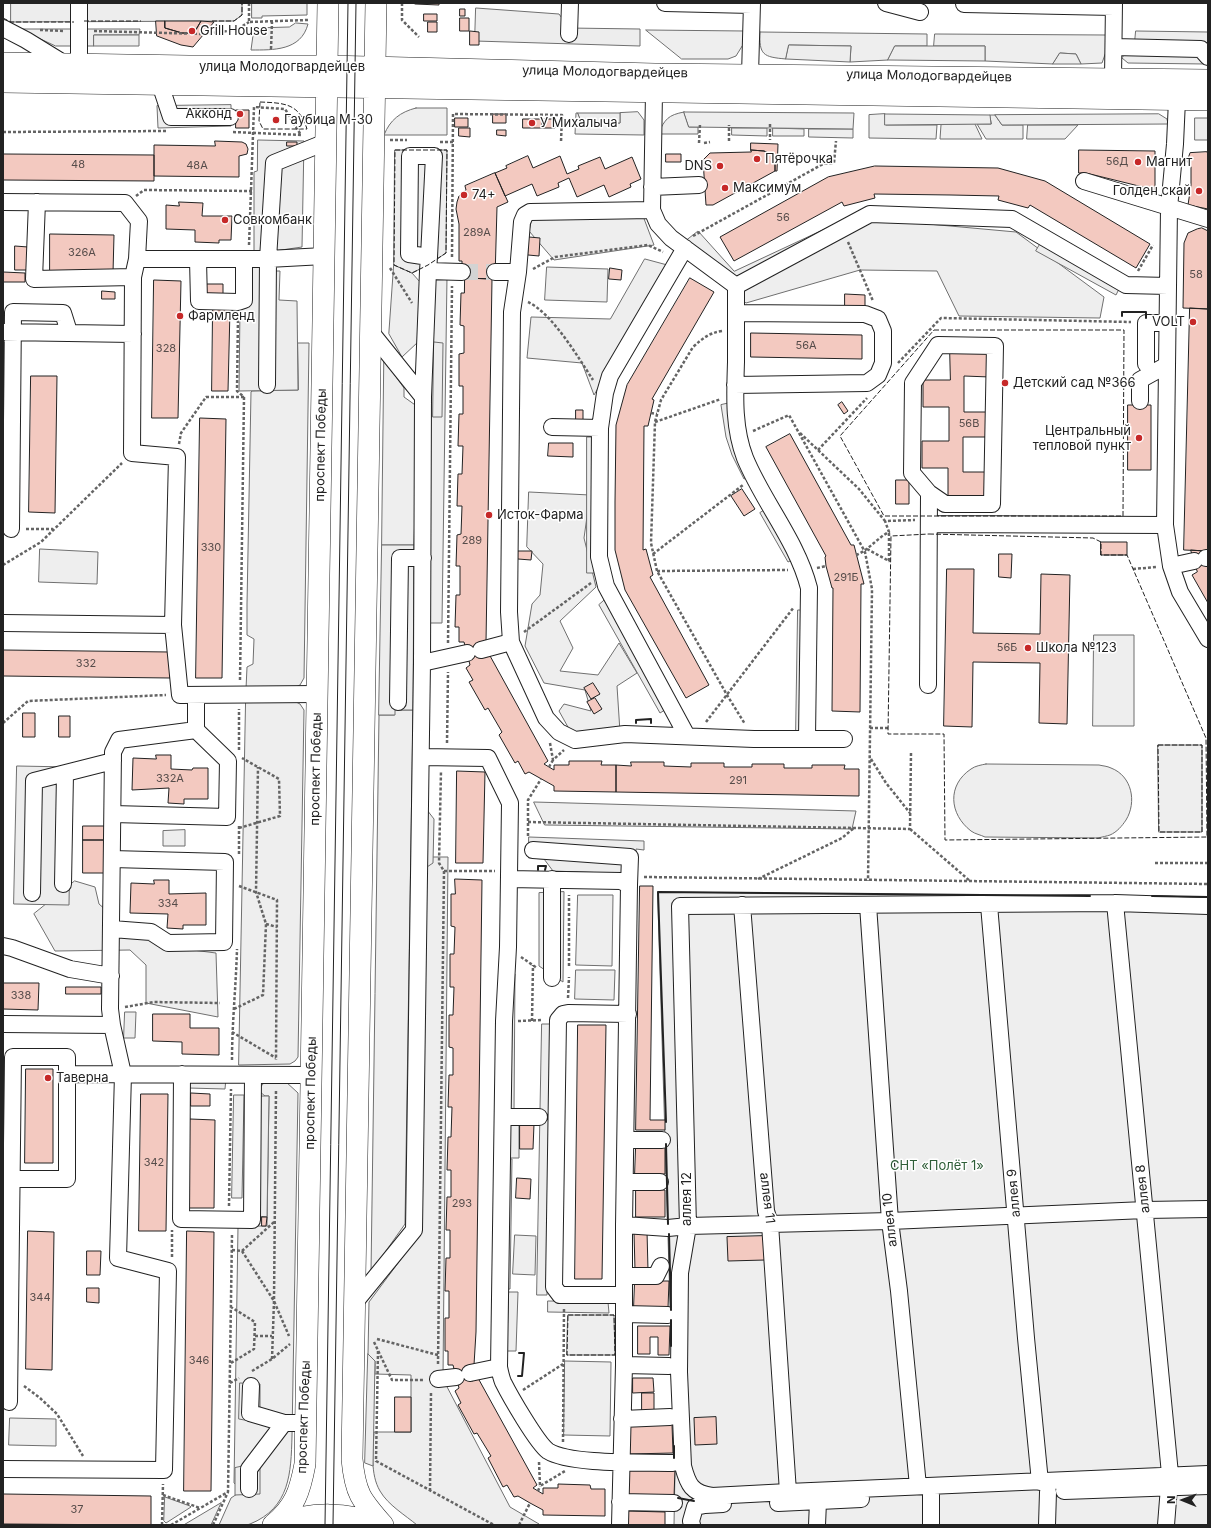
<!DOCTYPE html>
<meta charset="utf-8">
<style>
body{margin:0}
#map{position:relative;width:1211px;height:1528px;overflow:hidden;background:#fff;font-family:Inter,sans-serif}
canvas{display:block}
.frame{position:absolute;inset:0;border:4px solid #222;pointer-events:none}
.north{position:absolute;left:1163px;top:1480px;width:40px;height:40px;-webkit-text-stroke:3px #fff;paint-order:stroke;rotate:271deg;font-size:11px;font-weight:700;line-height:16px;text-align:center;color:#222}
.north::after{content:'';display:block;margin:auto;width:14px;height:18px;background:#222;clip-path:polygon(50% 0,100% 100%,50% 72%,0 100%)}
</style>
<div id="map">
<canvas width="1211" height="1528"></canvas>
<div class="frame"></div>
<div class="north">N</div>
</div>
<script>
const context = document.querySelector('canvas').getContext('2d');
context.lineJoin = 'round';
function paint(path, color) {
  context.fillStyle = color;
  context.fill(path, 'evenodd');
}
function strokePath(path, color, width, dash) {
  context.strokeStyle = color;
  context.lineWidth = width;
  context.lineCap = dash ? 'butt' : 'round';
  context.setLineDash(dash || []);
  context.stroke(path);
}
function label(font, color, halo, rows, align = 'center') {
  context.font = font + ' Inter,sans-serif';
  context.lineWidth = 3;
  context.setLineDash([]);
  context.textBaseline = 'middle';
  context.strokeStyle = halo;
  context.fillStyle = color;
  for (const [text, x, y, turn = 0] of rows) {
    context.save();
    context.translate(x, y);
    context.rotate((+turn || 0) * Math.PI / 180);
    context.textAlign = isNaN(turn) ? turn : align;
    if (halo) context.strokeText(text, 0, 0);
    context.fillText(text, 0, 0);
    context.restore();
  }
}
const green = new Path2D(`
 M252 3H307V15L262 16V18H252Z
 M296 23 308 24C301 51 273 50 251 50L254 28 289 27Z
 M19 29H140L139 35H94V46H56Z
 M646 30 745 31 744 43 736 56 728 59H682Z
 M760 32 927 34V46H895L888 60 850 62 851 46 789 45 786 59C763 57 759 55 760 32Z
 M935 34 1106 35 1107 49 1102 63 1081 64 1076 54 1060 53 1053 64 985 61V46H934Z
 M1126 54 1198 55 1205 64 1128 63 1122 58Z
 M416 108H447V135H384C390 120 400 112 416 108Z
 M638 112 644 120V135L575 134 576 113H578L582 123H620V113Z
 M684 112 689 127H698V134H658C665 119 668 115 684 112Z
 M885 114 886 125H937L936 139 869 138V115Z
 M990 115H995L1002 125H1023V139H986L977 124H991Z
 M1195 118H1208V140H1195Z
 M975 124 982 139H940L941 125Z
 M1028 125H1078L1065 139H1027Z
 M732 128H767V136L732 135Z
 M773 128 804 129V136H773Z
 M809 129H853V138L809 137Z
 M643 216 654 245 554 260 529 231 532 218Z
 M851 217 1016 232 1104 297 1100 318 959 316 937 271 860 270 746 303 675 249 698 231 734 271Z
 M645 259 671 266 594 395 582 363 527 358 531 317 610 319Z
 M394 265 412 273 420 282 418 342 402 357 389 334Z
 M547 267 608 269 607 302 545 300Z
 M431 276 447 277 442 623H427Z
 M298 343H309L304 678 300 685 296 687 246 689 247 667 253 664 254 639 247 635V604L251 392 252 391 298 390Z
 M384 360 404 388V397L418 407 414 545H382Z
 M529 492 590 495 584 538 596 587 560 621 573 648 560 671 598 675 619 643 637 673 617 686 620 732 573 736 559 711 564 704 591 711 585 690 544 683 525 646 532 604 540 595 543 564 527 547Z
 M40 549 98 552 97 584 39 582Z
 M1094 635H1134V726H1093Z
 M246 700 296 702 300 704 304 710 298 1057 295 1061 290 1064 239 1065Z
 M395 710H413L405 1224 371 1272 379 715H394Z
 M1158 745H1202V832H1159Z
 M986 764 1099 765C1103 766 1107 766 1111 768 1132 776 1137 802 1126 820 1122 826 1117 832 1110 835 1107 836 1102 837 1098 838L985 837C981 835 975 834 971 831 949 814 947 785 971 769 975 766 981 765 986 764Z
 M534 802 856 811 852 829 545 825Z
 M185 830V846H163V831Z
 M426 857H448L443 1377 445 1383 510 1507 539 1524 536 1525H417C405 1515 388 1505 380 1491 370 1474 373 1451 374 1432H411V1375L375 1374V1361L368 1354 369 1302 422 1231Z
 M75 881 95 887 99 904 120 922 161 946 216 953 218 1017 146 1003V965L130 950 55 951 34 914Z
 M658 892 1208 897V1525H674L675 1469Z
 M578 895H613L612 966 576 965Z
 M576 970H615L614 1000 575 999Z
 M266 1081H285L298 1093 292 1436C291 1473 290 1508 250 1524 243 1527 227 1525 219 1525L231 1498 237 1494H246L234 1483 238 1226H267L269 1096H265L260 1092V1088Z
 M515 1235 536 1236 535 1275 513 1274Z
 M568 1315H614L615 1355H567Z
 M565 1361 611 1362 610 1436 564 1435Z
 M10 1418 56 1419V1446L9 1445Z
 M165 1497 190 1506 191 1507 166 1523 164 1521Z
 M221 1503 211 1525H184Z`);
const parking = new Path2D(`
 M11 3H242V15L234 21 11 22Z
 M476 8 559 14 569 28 640 29V46L475 41Z
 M1136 31 1208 32V43L1135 42Z
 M94 35H139V46H94Z
 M789 45 851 46 850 62 786 59Z
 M895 46H985V61L888 60Z
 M1060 53 1076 54 1081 64H1053Z
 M231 105V126L158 128 157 106Z
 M684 112 854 113 853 129 689 127Z
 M578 113H620V123H582Z
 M885 114 990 115 991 124 885 125Z
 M1159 114 1167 119 1168 124 1002 125 995 115Z
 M258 140 304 141 302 247 254 254V172L257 171Z
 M395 150H447L446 253 428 265 412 273 394 265Z
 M1042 241 1121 285 1116 295 1036 251Z
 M249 266 273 267V271H280L279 300 297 301 298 390 239 391 240 307Z
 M434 342 443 343 442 417H433Z
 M730 403 752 476 744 479 732 455 726 437 721 405Z
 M587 437H596L595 573H587Z
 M768 508 796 558 788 562 760 513Z
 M382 545H414L413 710H395V715H379Z
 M607 598 668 708 660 713 599 605Z
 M798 610H807L805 733 796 732Z
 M17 766 71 767 69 905 14 904Z
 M427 810 434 819 433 863 427 867Z
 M529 837 644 841V850L636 849 635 874 553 871 544 859 529 858Z
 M564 892 563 982 539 966V893Z
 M507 974H515L514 1111H505Z
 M125 1012H136L135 1038H124Z
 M542 1024H552L547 1295H537Z
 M188 1078H226L225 1089 188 1088Z
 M234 1095H244L242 1198H232Z
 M259 1096H269L267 1217 257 1216Z
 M511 1113H519V1158H510Z
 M504 1159H512L510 1289H502Z
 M509 1292H518L516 1351H507Z
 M548 1301 608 1302 609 1313 548 1312Z
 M368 1354 375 1361 373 1466 365 1463Z
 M240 1383 260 1384V1423L239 1419Z
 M247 1465H260V1494L235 1495V1468Z`);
const building = new Path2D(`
 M415 3H439V5L415 4Z
 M460 9H465V16H460Z
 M424 14H437V21H424Z
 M460 18H469V31H460Z
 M156 21H165V28L182 33H194L201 21 214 22 193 47 181 45 157 36Z
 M165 21H201L194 33H182L165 28Z
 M428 22H437V32H428Z
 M470 31 479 32V45H470Z
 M236 110H249V128H236Z
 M493 114H506V123H493Z
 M455 118H468V127H455Z
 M523 119H542V128H523Z
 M542 119H555V128H542Z
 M459 128H470V137L459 136Z
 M497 130H506V136L497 135Z
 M215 141 242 142 246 144 248 149 247 154 239 156V177L154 176V145L215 146Z
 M287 142H297V146H287Z
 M751 143 778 144 777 171H775V156L764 151 751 150Z
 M751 150 764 151 775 156V171L713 205H706L703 160 710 153 751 152Z
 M1079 150 1155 151V190L1086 173H1079Z
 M1207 152 1208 154V209L1188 205 1191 185V167L1187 161 1190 153Z
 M3 154 154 155V181L3 180Z
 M666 154H681V162H666Z
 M528 156 533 168 560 156 567 174 579 169 578 166 600 157 605 169 632 157 641 179 630 184 631 187 609 197 604 185 577 197 569 178 558 183 559 187 537 196 532 184 505 196 495 173 507 168 506 166Z
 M875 166 998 168 1045 181 1150 244 1136 268 1030 205 1028 208 998 200 999 196 951 195 874 194 875 198 844 206 842 202 734 261 720 237 828 177Z
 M495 173 508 202 497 207 495 279 462 278V261H459V224L456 209 457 202 459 196 466 190 465 186Z
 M179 202 203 203 202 216H232L231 240H219V243L195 242V230L166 229V205L179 206Z
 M1202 228 1208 231V309L1183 308 1184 243 1188 233 1197 229Z
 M50 234 114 235 113 273 50 272Z
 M529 237 540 238 539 256 528 255Z
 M15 246 28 247 27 270H15Z
 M610 268 622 270 621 280 609 279Z
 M3 272 25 273V282H3Z
 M465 278 492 279 486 642H479L483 657 489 654 548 761 544 764 554 770V765H569V761H602L601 765H616V792L554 791V786L529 772 525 774 518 761 515 763 499 735 502 732 488 708 485 710 469 682 473 680 466 668 470 665 464 642H459V627H455L456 595H460V566H456L457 535 461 534 462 506H457L458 474H462L463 446H458L459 414H463V386H459V354L464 353V326L460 325 461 293H464Z
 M690 278 714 292 652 399 654 400 648 426H644L643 550 646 549 653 575 650 577 709 685 686 698 625 590 615 550V502L616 425 627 385Z
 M154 280 181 281 178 418H152Z
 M202 284H223V297H202Z
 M102 291 115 292V299H102Z
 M845 294 865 295V306H845Z
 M213 308 230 309 228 391H212Z
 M1190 308 1208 309V551L1184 550Z
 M751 333 862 335V359L751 357Z
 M950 349 991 350 990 377 964 376V412H990L989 437H963V472H989V499H948V468H922V441H949V407H923V380H950Z
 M31 376H57L55 513 29 512Z
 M842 402 848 411 844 414 838 405Z
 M1128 405H1151V470H1128Z
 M576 410H583V421H576Z
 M200 418 226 419 222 678H196Z
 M790 434 851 545H854L864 584H861L860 712 832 711 833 588H832L826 566 825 557 826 556 766 447Z
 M549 443H573V457L548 456Z
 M896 480H909V504H896Z
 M742 489 755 509 744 516 731 496Z
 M1101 542H1127V555H1101Z
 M1191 550 1204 551 1208 565V603L1192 575 1197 572Z
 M518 551H532L531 560 518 559Z
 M999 554H1012L1011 578 999 577Z
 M947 569H974L973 633 1040 634 1041 574 1070 575 1067 724 1039 723 1040 663 973 662 972 727 944 726Z
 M3 650 170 652V678L3 676Z
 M593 683 600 694 591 699 584 688Z
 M595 698 602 709 594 714 587 702Z
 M23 713H35V737H23Z
 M59 716H70V737H59Z
 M156 755H171V769L192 770 193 768H208V799H184V804L168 803 169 788 132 790 133 758 156 759Z
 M631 762H664V766L691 767V763H724V767H752V764H784V768H812V765H845L844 769H859V796L616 792V765L631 766Z
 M457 771 485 772 483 863H456Z
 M83 826H108V840H83Z
 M83 840H108L107 873H83Z
 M455 879 482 880 476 1332 474 1365 468 1366 472 1381 478 1378 537 1485 533 1488 543 1494V1488H558V1484L590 1485 591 1489H605V1516L543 1515V1510L530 1503 518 1496 514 1497 507 1485 503 1487 488 1458 491 1456 477 1433 474 1434 458 1405 461 1403 455 1391 459 1388 453 1365H448V1351H445V1318H449V1291H445L446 1258H450V1230H446L447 1197H451V1170H447L448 1137H451L452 1107H448L449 1075H453V1048L449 1047V1015H453L454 987H450V954H454L455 927 451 926V894H455Z
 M154 880H169V894L206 893V925H183V929L167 928 168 914 130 913 131 883 154 884Z
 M640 886H653L650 1120H665V1130H636Z
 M3 983H39L38 1010 3 1009Z
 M66 987H101V994H66Z
 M153 1014H190V1028H219V1055L182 1054V1042L153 1041Z
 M578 1025H606L602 1279H575Z
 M26 1069H53V1163H25Z
 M191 1093 210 1094V1106H191Z
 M141 1094H168L166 1231H139Z
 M190 1119 215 1120 214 1208H188Z
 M520 1124H534L533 1149H520Z
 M636 1147H665V1174H635Z
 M517 1178 531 1179 530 1199 516 1198Z
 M636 1190H665V1217H636Z
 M262 1217H267L266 1226H262Z
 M28 1231 54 1232 52 1370 26 1369Z
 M187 1231 214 1232 211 1491H184Z
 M647 1231 648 1270H635L634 1232Z
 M765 1236V1260L728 1261 727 1237Z
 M87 1251H101L100 1275H87Z
 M635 1281H669L668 1308 634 1307Z
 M87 1288H99V1303L87 1302Z
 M638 1326H670L669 1355H658V1337H650V1354H638Z
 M633 1378H653L654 1392 633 1393Z
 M642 1393H654V1415H642Z
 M395 1397H411V1432H395Z
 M716 1417 717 1444 695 1445 694 1418Z
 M672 1424 673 1453 629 1454V1425Z
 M629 1468 675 1469 674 1497 628 1496Z
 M3 1494 151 1496V1525L3 1524Z
 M627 1511 665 1512V1525H626Z`);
const minorTunnel = new Path2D(`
 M462 272H495`);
const path = new Path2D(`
 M249 3V22L308 20
 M402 3V20L419 37
 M40 30 65 31
 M94 31 203 34 236 30 249 22
 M271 49 272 22
 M770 124V140
 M3 132 166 131
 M233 132 302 135
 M390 140H407
 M729 141V125
 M440 142H453
 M699 143 700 124
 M704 143 710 142
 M136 196 144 190 252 191
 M693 236 823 164 834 163 836 141
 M848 242 873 301
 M249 245 254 107 285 109 301 135
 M452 257 453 114 562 115 561 142
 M390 268 412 303
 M533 269 555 257 648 245 663 252
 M1138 271 1153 245
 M528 302C552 313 578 357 593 380
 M238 315 237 391 244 397
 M722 331C709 333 703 338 693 347L661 400 655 422 651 543 657 571 727 695 745 724
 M898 363 941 318 1131 322
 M651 413 657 414
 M655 422 721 399
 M753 431 789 415 865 552 872 589 868 881
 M800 433 859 489 885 521
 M179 444 181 433 206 397H244
 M818 450 867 398
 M26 529H53
 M867 549 889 561V532
 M653 554 743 485
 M856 555C869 550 877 538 889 532L885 521 915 520
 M3 565 41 542 122 463
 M817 568 826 566
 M1133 569 1157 567
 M657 571 788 570
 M524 632 591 583
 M448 643 452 286
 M240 680 244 397
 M706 722 794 607
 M3 723 28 701 166 695
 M870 728H888
 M447 743 448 672
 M550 743 553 760 564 750
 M239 750V709
 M871 759 886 783 910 813
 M549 767 553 760
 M528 822 910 829 911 753
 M239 828 280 816 279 779 242 758
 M910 829 970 881
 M528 836V800L541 779
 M239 854V825
 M1155 863H1208
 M444 871H495
 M644 877 1208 884
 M758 879 842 838 854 828
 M239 886 277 900 276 1060
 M266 924 277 927
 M521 957 537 968
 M569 966V895
 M568 998 569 977
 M125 1007 154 1002 220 1003
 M234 1009 263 995 266 924 256 892 258 767
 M518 1021 543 1020
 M532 1021 533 965
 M232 1032 276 1058
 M232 1060C232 1023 236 986 237 949
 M229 1206 231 1089
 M232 1250 242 1251 274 1301 289 1336
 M242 1251 274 1222
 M172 1257V1230
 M255 1336H272
 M377 1339 438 1355
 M374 1342 392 1380H424
 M378 1351 376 1461 494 1525
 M272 1359 274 1301 276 1089
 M231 1363 254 1349 255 1322 231 1307
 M438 1364 444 871 439 863 441 771
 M252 1371 272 1359 290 1344
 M230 1383 239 1378
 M24 1386 40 1398 57 1414 83 1456
 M523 1390 563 1364
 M563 1442 564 1309
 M539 1462 540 1486 565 1471
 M430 1491 431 1392
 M538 1491 540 1486
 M163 1495 200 1508
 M162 1525 163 1484
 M171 1525 228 1492 232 1234
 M213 1525 228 1492
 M519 1525 530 1503`);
const minor = new Path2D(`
 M665 3 752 5
 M886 3 920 12
 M964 3V4L1114 7
 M3 28 26 40 65 64
 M569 34 570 3
 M1114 47 1201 49 1208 57
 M79 65V3
 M750 75 752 3
 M1113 78 1114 3
 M160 84 171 117H230
 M1177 100 1175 144 1169 208 1165 525 1171 566 1180 592 1208 639
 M1084 181 1208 219
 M652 187 699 185
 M3 202 125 203 139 221 137 259 133 277 132 453 177 457 173 625 180 695 318 694
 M37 202 34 279 133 277
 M652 210 654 93
 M685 248 610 376 605 393 600 428 599 557 606 586 687 736
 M137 259H268L324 256
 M198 260 199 301 238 302 244 300V259
 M428 271 429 257 434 156H410L409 254 429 257
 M495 272H518
 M736 286C736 311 736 337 736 362 735 394 733 427 745 458 763 502 797 541 809 588L807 738
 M370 331 423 397
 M3 332 133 334
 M1146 364V323H1168
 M267 385 268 259 274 163 326 142
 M735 385 867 383 878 375 883 363V331L878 319 865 314 736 313
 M1140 401V380L1167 365
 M552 427 600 428
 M930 524 1165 525
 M11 529 13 312 63 313 69 332
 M1206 558H1208
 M1171 566 1194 561
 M3 623 173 625
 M481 650 511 642
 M422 663 467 653
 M928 685 929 493 912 473 913 383 938 345 995 346 992 504H945L929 493
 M398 702 400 558H423
 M844 739H754L625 734 575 740 559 732 546 718 511 642 509 612 512 312 518 272 522 222 525 215 530 212 652 210 658 224 671 238 736 286 870 214 1012 219 1126 285 1168 286
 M421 757 488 758 510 803 508 947 504 1021 499 1367C500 1372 501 1377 503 1382 510 1396 537 1443 548 1451 570 1465 644 1462 673 1463
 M113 814 227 817 228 761 196 730
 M533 850 630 857 629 885
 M509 879 621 881 629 885 624 1225V1365L620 1525
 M63 884 65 774
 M32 893 34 781 113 761
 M1115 903 1170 1474
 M742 905 766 1211 770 1224 788 1492
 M868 905 890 1221 899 1291 918 1486
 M989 905 1026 1338 1040 1482
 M1208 906 1115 903 680 906 688 1226 680 1273 679 1372 683 1466C688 1485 692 1493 712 1496L788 1492 1208 1474
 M112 929 151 932 168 943 224 942 225 862 112 859
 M3 946 12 948 70 969 111 976
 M552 978V879
 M3 1024 112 1025
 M182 1074 181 1219 252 1220 253 1075
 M503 1117H539
 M626 1140H662
 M625 1182H660
 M4 1184 13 1179H67V1074
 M624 1225 668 1228 688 1226 890 1221 1145 1210 1208 1209
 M624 1276H656L661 1266
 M624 1295H560L554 1287 558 1020 563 1014 568 1013 628 1014
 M356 1301 414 1230 422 663 423 397 428 271 462 272
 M624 1314 668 1315
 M624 1365 669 1366
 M470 1373 499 1367
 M438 1379 456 1377
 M251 1386 250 1413 284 1423H306
 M9 1402 13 1057H67V1074L311 1075
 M622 1419 670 1417
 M3 1469 164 1470 168 1271 118 1258 123 1074 112 1025 110 1009 113 752 119 740 196 730V695
 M249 1489V1469L284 1423
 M1064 1491 1208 1486
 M620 1502 674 1503
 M778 1503 861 1499
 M692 1525 691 1521 695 1507 705 1505 723 1504
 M817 1525 818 1502
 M931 1525V1495
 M1047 1525 1048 1492
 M1166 1525 1169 1487`);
const major = new Path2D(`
 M376 3 352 1459C355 1493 361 1500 383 1525
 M3 63 189 66H327L655 74 1208 80
 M3 82 1208 100
 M273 1525C295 1507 300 1491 305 1464L328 3
 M278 1525C310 1511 348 1512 380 1525`);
const tram = new Path2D(`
 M325 1525 348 3
 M333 1525 356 3`);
const fence = new Path2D(`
 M3 18 11 22H74
 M84 21H141
 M212 21H234L242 15V3
 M260 102C284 103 299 103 307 129H263L259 121Z
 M395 150H447L446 253 428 265 412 273 394 265Z
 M934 330H1124L1123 516H884L840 436Z
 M929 534 1093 538 1101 542V555H1127L1206 738 1207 837 945 840 944 734H888L891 536Z
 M1158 745H1202V832H1159Z
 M568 1315H614L615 1355H567Z`);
const wall = new Path2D(`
 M1122 316V312H1146V318
 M636 723V720L651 719V723
 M538 870V866H546L545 870
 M1152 896 1208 897
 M666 1122 658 892 1090 896
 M666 1144 668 1224
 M669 1234 671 1310
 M671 1320V1346
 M518 1376H522L524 1353H519
 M674 1446V1458
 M678 1498 694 1501`);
const markers = [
 [192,31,4,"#c62828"],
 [240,114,4,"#c62828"],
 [276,120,4,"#c62828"],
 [532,123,4,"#c62828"],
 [757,159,4,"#c62828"],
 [1138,162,4,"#c62828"],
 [720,166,4,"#c62828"],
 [725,188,4,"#c62828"],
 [1199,191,4,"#c62828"],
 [464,195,4,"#c62828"],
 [225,220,4,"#c62828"],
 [180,316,4,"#c62828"],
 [1193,322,4,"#c62828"],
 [1005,383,4,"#c62828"],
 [1139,438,4,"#c62828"],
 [489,515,4,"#c62828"],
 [1028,648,4,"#c62828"],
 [48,1078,4,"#c62828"]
];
const numberNames = [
 ["56Д",1117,162],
 ["48",78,165],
 ["48А",197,166],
 ["56",783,218],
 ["289А",477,233],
 ["326А",82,253],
 ["58",1196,275],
 ["56А",806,346],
 ["328",166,349],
 ["56В",969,424],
 ["289",472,541],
 ["330",211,548],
 ["291Б",846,578],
 ["56Б",1007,648],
 ["332",86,664],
 ["332А",170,779],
 ["291",738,781],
 ["334",168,904],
 ["338",21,996],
 ["342",154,1163],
 ["293",462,1204],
 ["344",40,1298],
 ["346",199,1361],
 ["37",77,1510]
];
const poiNames = [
 ["Grill House",200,31],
 ["Акконд",232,114,"right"],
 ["Гаубица М-30",284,120],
 ["У Михалыча",540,123],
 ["Пятёрочка",765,159],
 ["Магнит",1146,162],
 ["DNS",712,166,"right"],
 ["Максимум",733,188],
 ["Голден скай",1191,191,"right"],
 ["74+",472,195],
 ["Совкомбанк",233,220],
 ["Фармленд",188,316],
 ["VOLT",1185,322,"right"],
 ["Детский сад №366",1013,383],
 ["Центральный",1131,431,"right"],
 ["тепловой пункт",1131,446,"right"],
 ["Исток-Фарма",497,515],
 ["Школа №123",1036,648],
 ["Таверна",56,1078]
];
const streetNames = [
 ["улица Молодогвардейцев",282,67],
 ["улица Молодогвардейцев",605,72,1],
 ["улица Молодогвардейцев",929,76,1],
 ["проспект Победы",321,445,-89],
 ["проспект Победы",316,769,-89],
 ["проспект Победы",311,1093,-89],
 ["аллея 8",1143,1189,-96],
 ["аллея 9",1014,1193,-95],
 ["аллея 11",767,1198,83],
 ["аллея 12",687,1199,-90],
 ["аллея 10",890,1220,-96],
 ["проспект Победы",304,1417,-88]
];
const parkNames = [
 ["СНТ «Полёт 1»",937,1166]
];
paint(green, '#eee');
strokePath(green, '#6f6f6f', 1);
paint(parking, '#ededed');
strokePath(parking, '#6f6f6f', 1);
paint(building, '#f3c9c0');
strokePath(building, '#222', 1);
strokePath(minorTunnel, '#d3d3d3', 16, [16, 8]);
strokePath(minor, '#222', 18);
strokePath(major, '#222', 22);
strokePath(path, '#646464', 2.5, [3, 2]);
strokePath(minor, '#fff', 16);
strokePath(major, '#fff', 21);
strokePath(tram, '#222', 1);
strokePath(fence, '#222', 1, [5, 2]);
strokePath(wall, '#222', 2);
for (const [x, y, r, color] of markers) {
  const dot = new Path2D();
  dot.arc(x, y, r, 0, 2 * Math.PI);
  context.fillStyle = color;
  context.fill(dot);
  strokePath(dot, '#fff', 1.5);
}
label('11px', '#564c4a', null, numberNames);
label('13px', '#222', '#fff', poiNames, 'left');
label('13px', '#222', '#fff', streetNames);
label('13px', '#2f5e38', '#fff', parkNames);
</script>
